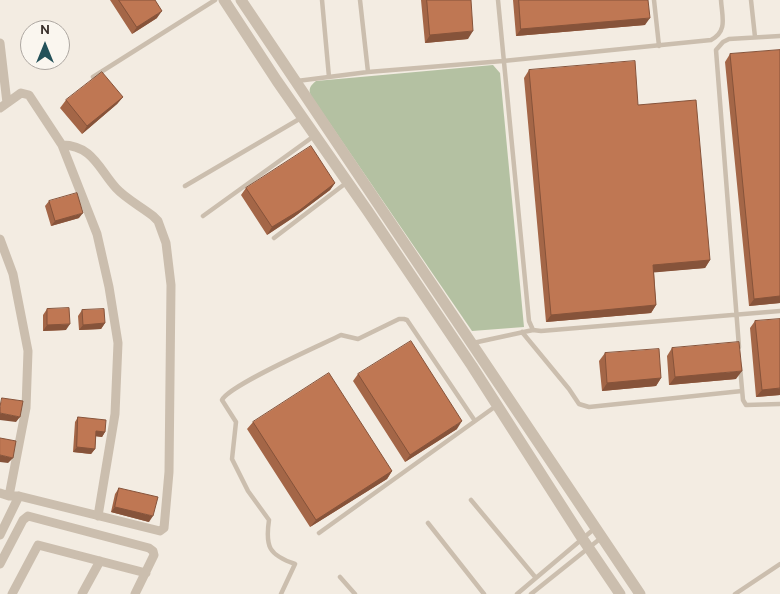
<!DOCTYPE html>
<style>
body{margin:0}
#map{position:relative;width:780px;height:594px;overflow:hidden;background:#f3ece2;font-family:Overpass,sans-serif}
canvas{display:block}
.north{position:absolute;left:20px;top:20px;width:50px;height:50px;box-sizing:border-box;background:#faf6ef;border:1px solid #ada7a1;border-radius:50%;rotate:0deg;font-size:14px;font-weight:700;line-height:20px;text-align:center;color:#3a312c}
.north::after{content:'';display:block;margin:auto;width:18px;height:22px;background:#235159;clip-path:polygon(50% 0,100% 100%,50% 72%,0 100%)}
</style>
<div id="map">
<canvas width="780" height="594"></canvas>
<div class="north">N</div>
</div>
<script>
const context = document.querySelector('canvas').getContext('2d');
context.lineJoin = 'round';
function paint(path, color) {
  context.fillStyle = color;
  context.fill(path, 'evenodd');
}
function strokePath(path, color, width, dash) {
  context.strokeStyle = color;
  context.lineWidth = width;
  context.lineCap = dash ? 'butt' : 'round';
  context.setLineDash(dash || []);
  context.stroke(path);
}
const green = new Path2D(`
 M493 65 500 73 524 327 472 331 311 96C308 89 310 86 316 81Z`);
const service = new Path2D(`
 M322 0 329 77
 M360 0 368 72
 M498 0 529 321 533 330 541 331 780 311
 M654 0 659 46
 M751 0 755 37
 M93 77 215 0
 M297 81 368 72 503 61 711 40C728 31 722 17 721 0
 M185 186 301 118
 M203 216 314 136
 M274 238 346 183
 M522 332 569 389 579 404 589 407 742 391
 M473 343 533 330
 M739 347 716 50 723 42 729 39 780 36
 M740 367 743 400 746 405 780 404
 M471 500 536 578
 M428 523 484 594
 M319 533 496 406
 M340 577 355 594
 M281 594 295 564C269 555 265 547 269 520L248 491 232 459 236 422 222 400C229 385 321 345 341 335L358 339 399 319H404L407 320 475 421
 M517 594 594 529
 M531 594 601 538
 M735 594 780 564`);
const minor = new Path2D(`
 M0 43 7 103
 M0 108 21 93 29 95 62 145 97 234 109 287 118 343 115 414 98 516
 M0 239 13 274 28 351 26 408 9 496
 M0 493 9 496H19L160 531 164 528 169 472 171 285 166 243 158 221 153 216C142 207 126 199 116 188 99 169 92 145 62 145
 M0 535 19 496
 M0 564 23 520 28 516 149 548 153 551 154 555 135 594
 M12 594 38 545 146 573
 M82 594 100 561`);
const tertiary = new Path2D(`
 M224 0 277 81 367 210 472 366 582 538 620 594
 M241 0 640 594`);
const wall = new Path2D(`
 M110 0H155L157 18 132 34Z
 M421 0H471L468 39 425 43Z
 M513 0H648L645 25 516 36Z
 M780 50V303L749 306 725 62 730 54Z
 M529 70 638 105 710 260 705 268 654 272 656 305 651 313 546 322 524 78Z
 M123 97 117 104 82 134 60 108 66 100Z
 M335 183 330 190 294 217 267 235 241 195 246 188Z
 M49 201 79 218 51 226 45 206Z
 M47 309 66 330 43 331V315Z
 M82 310 105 323 101 329 79 330 78 316Z
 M755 321 780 395 756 397 750 328Z
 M672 348 736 379 669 385 667 356Z
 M605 353 661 378 656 386 602 391 599 361Z
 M358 374 457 429 405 462 353 381Z
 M78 417 105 432 102 437 96 436 95 449 91 454 73 452 75 422Z
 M253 422 392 471 387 479 310 527 247 429Z
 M119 488 149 522 111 512 115 494Z`);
const shadedWall = new Path2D(`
 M162 11 157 18 132 34 137 27Z
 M650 18 645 25 516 36 521 29Z
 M473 31 468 39 425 43 430 35Z
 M123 97 117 104 82 134 87 126Z
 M335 183 330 190 294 217 267 235 272 227Z
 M83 213 79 218 51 226 55 221Z
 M710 260 705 268 648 273 653 265Z
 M780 296V303L749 306 754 299Z
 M656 305 651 313 546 322 551 315Z
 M105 323 101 329 79 330 83 325Z
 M70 324 66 330 43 331 47 325Z
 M742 371 736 379 669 385 675 377Z
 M661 378 656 386 602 391 607 383Z
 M780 388V395L756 397 762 390Z
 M0 413 20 417 16 422 0 420Z
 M462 421 457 429 405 462 410 455Z
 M96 431 105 432 102 437 93 436Z
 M77 447 95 449 91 454 73 452Z
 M0 455 13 458 8 463 0 462Z
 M392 471 387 479 310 527 316 520Z
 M115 507 153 516 149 522 111 512Z`);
const building = new Path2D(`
 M119 0H155L162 11 137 27Z
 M427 0H471L473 31 430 35Z
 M519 0H648L650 18 521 29Z
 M780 50V296L754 299 730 54Z
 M635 61 638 105 696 100 710 260 653 265 656 305 551 315 529 70Z
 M102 72 123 97 87 126 66 100Z
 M311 146 335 183 300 210 272 227 246 188Z
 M77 193 83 213 55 221 49 201Z
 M69 308 70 324 47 325V309Z
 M104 309 105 323 83 325 82 310Z
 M780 319V388L762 390 755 321Z
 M411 341 462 421 410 455 358 374Z
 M739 342 742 371 675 377 672 348Z
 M659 349 661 378 607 383 605 353Z
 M329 373 392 471 316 520 253 422Z
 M2 398 23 401 20 417 0 413V407Z
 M78 417 106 420 105 432 96 431 95 449 77 447Z
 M0 438 16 441 13 458 0 455Z
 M119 488 158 497 153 516 115 507Z`);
paint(green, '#b4c1a2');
strokePath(service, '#cbbeae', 4.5);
strokePath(minor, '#cbbeae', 9);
strokePath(tertiary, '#cbbeae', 11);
paint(wall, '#a46647');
paint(shadedWall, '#86533a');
paint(building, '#bf7753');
strokePath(building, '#86533a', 1);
</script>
